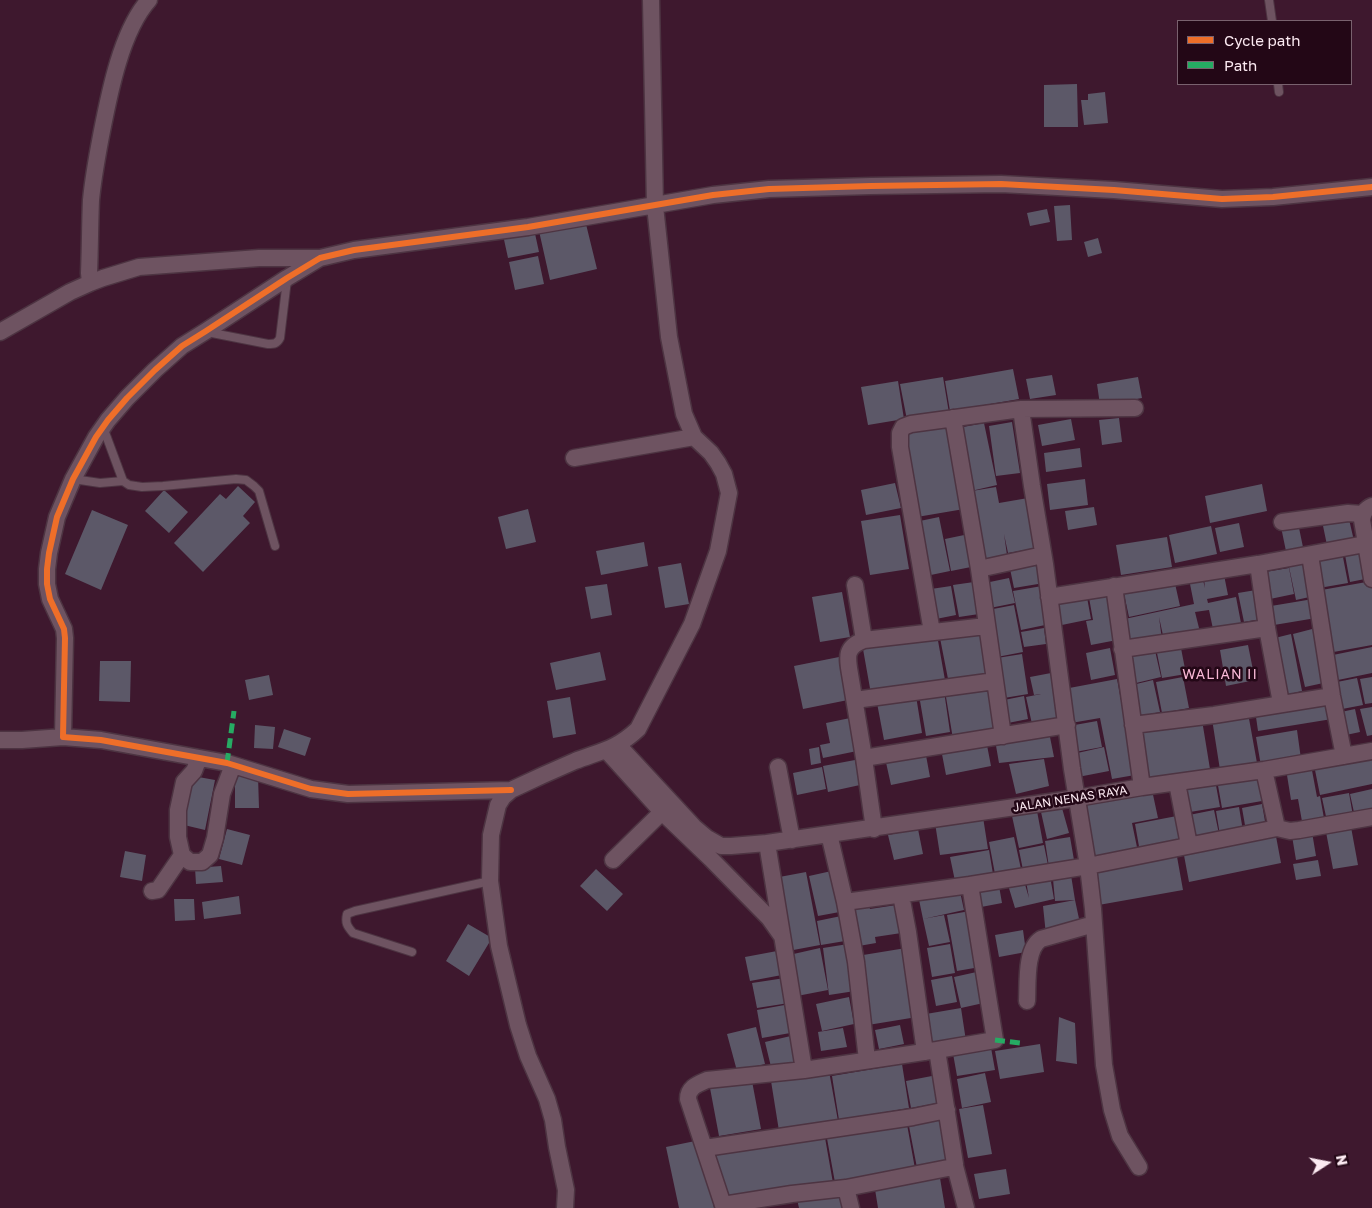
<!DOCTYPE html>
<style>
body{margin:0}
#map{position:relative;width:1372px;height:1208px;overflow:hidden;background:#3e182e;font-family:"Golos Text",sans-serif}
canvas{display:block}
.legend{position:absolute;left:1177px;top:20px;width:175px;height:65px;box-sizing:border-box;background:#230716;border:1px solid #79616e;margin:0;padding:6px 9px;list-style:none;font-size:15px;color:#fbe9f1}
.legend li{display:flex;align-items:center;gap:10px;height:25px}
.legend b{width:25px;border:1px solid #79616e}
.north{position:absolute;left:1302px;top:1138px;width:50px;height:50px;-webkit-text-stroke:4px #230716;paint-order:stroke;rotate:79deg;font-size:14px;font-weight:700;line-height:20px;text-align:center;color:#fbe9f1}
.north::after{content:'';display:block;margin:auto;width:18px;height:22px;background:#fbe9f1;clip-path:polygon(50% 0,100% 100%,50% 72%,0 100%)}
</style>
<div id="map">
<canvas width="1372" height="1208"></canvas>
<ul class="legend">
<li><b style="height:6px;background:#ee6e29"></b>Cycle path</li>
<li><b style="height:6px;background:#26ab63"></b>Path</li>
</ul>
<div class="north">N</div>
</div>
<script>
const context = document.querySelector('canvas').getContext('2d');
context.lineJoin = 'round';
function paint(path, color) {
  context.fillStyle = color;
  context.fill(path, 'evenodd');
}
function strokePath(path, color, width, dash) {
  context.strokeStyle = color;
  context.lineWidth = width;
  context.lineCap = dash ? 'butt' : 'round';
  context.setLineDash(dash || []);
  context.stroke(path);
}
function label(font, color, halo, rows, align = 'center') {
  context.font = font + ' "Golos Text",sans-serif';
  context.lineWidth = 5;
  context.setLineDash([]);
  context.textBaseline = 'middle';
  context.strokeStyle = halo;
  context.fillStyle = color;
  for (const [text, x, y, turn = 0] of rows) {
    context.save();
    context.translate(x, y);
    context.rotate((+turn || 0) * Math.PI / 180);
    context.textAlign = isNaN(turn) ? turn : align;
    if (halo) context.strokeText(text, 0, 0);
    context.fillText(text, 0, 0);
    context.restore();
  }
}
const building = new Path2D(`
 M1077 84 1078 127H1044V85Z
 M1105 92 1108 123 1084 125 1081 100H1088V94Z
 M1070 205 1072 240 1057 241 1054 206Z
 M1047 209 1050 222 1030 226 1027 213Z
 M585 220 597 269 550 280 539 231Z
 M534 229 539 252 508 258 503 235Z
 M1098 238 1102 253 1088 257 1084 242Z
 M538 256 544 284 515 290 509 262Z
 M1013 369 1019 399 950 411 945 381Z
 M1052 375 1056 395 1030 399 1026 379Z
 M943 377 949 413 907 420 900 384Z
 M1138 377 1142 398 1100 405 1097 384Z
 M898 381 904 419 868 425 861 387Z
 M1119 418 1122 442 1102 445 1099 420Z
 M1071 419 1075 440 1042 446 1038 425Z
 M1012 422 1020 473 996 476 989 426Z
 M984 423 997 485 971 491 958 428Z
 M949 426 964 509 917 517 902 434Z
 M1080 448 1082 467 1046 472 1044 453Z
 M1085 479 1088 505 1050 510 1047 484Z
 M895 483 901 508 866 515 861 490Z
 M1262 484 1267 511 1210 523 1205 496Z
 M238 486 255 502 243 516 250 523 203 572 174 543 220 494 226 499Z
 M996 487 999 503 1028 498 1037 548 1008 553 1004 534 1008 562 984 566 972 491Z
 M164 490 188 512 169 533 145 511Z
 M1094 507 1097 525 1068 530 1065 511Z
 M528 509 536 542 506 549 498 517Z
 M92 510 128 525 101 590 65 574Z
 M900 515 909 569 870 575 861 521Z
 M1348 515 1355 545 1328 550 1322 521Z
 M939 517 950 571 926 576 915 522Z
 M1239 523 1244 547 1220 552 1215 528Z
 M1298 523 1304 552 1287 556 1281 527Z
 M1211 526 1217 554 1175 563 1169 535Z
 M969 534 976 566 951 571 945 539Z
 M1167 537 1172 567 1121 575 1116 545Z
 M644 542 648 566 601 575 596 551Z
 M1365 551 1370 578 1350 582 1345 555Z
 M1342 552 1348 583 1319 588 1313 557Z
 M1040 558 1044 583 1014 588 1009 564Z
 M1306 558 1314 596 1296 600 1288 562Z
 M681 563 689 604 665 608 658 567Z
 M1289 568 1294 594 1270 599 1265 572Z
 M1224 575 1228 595 1207 599 1208 603 1236 597 1241 623 1213 629 1209 610 1195 612 1200 632 1164 640 1159 617 1162 640 1125 646 1120 620 1194 604 1189 579 1202 576 1205 588 1204 579Z
 M1009 578 1015 603 990 608 985 583Z
 M1174 579 1180 606 1129 617 1123 589Z
 M1372 581V645L1328 653 1316 591Z
 M974 582 979 614 959 617 953 585Z
 M607 584 612 615 591 619 585 587Z
 M951 586 956 615 936 619 931 589Z
 M1042 586 1050 624 1021 630 1013 591Z
 M1112 587 1117 640 1091 645 1086 621 1093 620 1088 592Z
 M1256 590 1261 619 1244 622 1238 593Z
 M842 592 850 637 820 642 812 597Z
 M1086 592 1091 619 1057 626 1051 599Z
 M1313 599 1316 618 1274 625 1271 606Z
 M1014 605 1023 652 997 657 988 610Z
 M1044 628 1046 644 1024 647 1021 632Z
 M1316 628 1328 682 1305 687 1293 634Z
 M981 630 991 676 949 684 940 638Z
 M1291 634 1302 691 1282 696 1271 639Z
 M937 635 945 680 871 694 863 649Z
 M1180 643 1186 674 1162 678 1156 648Z
 M1248 645 1255 680 1226 686 1220 650Z
 M1154 646 1161 677 1132 684 1125 653Z
 M1372 647V673L1338 680 1333 655Z
 M1110 648 1115 675 1091 680 1086 653Z
 M600 652 606 680 556 690 550 663Z
 M1022 654 1028 694 1004 698 997 658Z
 M839 657 848 700 803 709 794 666Z
 M100 661H131L130 702 99 701Z
 M1051 673 1054 691 1064 718 1032 724 1026 697 1041 694 1034 695 1030 677Z
 M269 675 273 695 249 700 245 680Z
 M1183 677 1189 708 1162 713 1156 682Z
 M1372 677V703L1365 704 1360 679Z
 M1357 678 1363 705 1337 710 1332 683Z
 M1117 679 1135 775 1112 779 1100 718 1071 723 1064 689Z
 M1153 680 1160 712 1135 717 1128 686Z
 M989 684 997 731 953 739 945 691Z
 M944 691 950 732 926 736 919 695Z
 M916 696 922 733 884 740 877 703Z
 M1024 696 1028 719 1008 723 1004 700Z
 M570 697 576 734 553 738 547 701Z
 M1329 698 1332 719 1258 731 1255 710Z
 M1372 707V735L1367 736 1360 709Z
 M1355 709 1360 732 1346 735 1341 712Z
 M1248 713 1257 763 1220 770 1212 719Z
 M855 717 862 750 823 758 820 745 830 743 826 723Z
 M1202 720 1210 769 1146 780 1138 731Z
 M1097 721 1102 747 1075 752 1069 726Z
 M255 725 275 727 273 749 254 748Z
 M284 729 311 738 305 756 278 747Z
 M1297 730 1301 759 1261 766 1256 737Z
 M1049 732 1054 757 999 763 995 740Z
 M986 740 991 766 946 775 941 749Z
 M819 747 821 763 811 765 809 749Z
 M1104 747 1109 771 1078 777 1073 754Z
 M925 750 930 777 891 785 885 758Z
 M1372 758V784L1320 795 1315 770Z
 M1044 759 1049 786 1016 794 1009 764Z
 M855 760 860 785 828 792 823 766Z
 M1311 765 1317 797 1320 796 1325 824 1303 827 1298 799 1291 800 1286 769Z
 M822 767 826 789 797 795 793 773Z
 M1257 773 1262 801 1222 808 1217 780Z
 M193 776 215 780 205 830 184 825Z
 M235 776H258L259 808H235Z
 M1215 780 1220 807 1184 813 1179 787Z
 M1372 789V814L1355 817 1350 794Z
 M1152 790 1158 818 1132 823 1138 852 1093 861 1082 804Z
 M1349 793 1353 816 1327 821 1322 798Z
 M1262 804 1266 827 1246 831 1242 808Z
 M1239 807 1243 831 1220 835 1216 811Z
 M1062 808 1069 833 1047 839 1041 812Z
 M1214 810 1219 834 1189 840 1184 816Z
 M1037 811 1043 843 1019 848 1012 816Z
 M1182 815 1187 843 1140 852 1135 824Z
 M983 817 988 849 940 855 935 823Z
 M1351 827 1358 865 1333 869 1326 832Z
 M227 829 250 835 242 865 219 859Z
 M918 829 923 854 894 860 888 835Z
 M1275 831 1281 863 1189 882 1183 850Z
 M1312 832 1316 856 1296 860 1292 836Z
 M1014 837 1021 869 995 874 989 842Z
 M1070 837 1074 860 1049 867 1045 841Z
 M1044 845 1048 865 1023 870 1019 850Z
 M989 850 993 874 955 881 950 857Z
 M125 851 146 855 142 881 120 877Z
 M1176 851 1183 890 1093 906V866Z
 M1318 860 1321 876 1296 880 1293 864Z
 M221 866 223 882 196 884 195 868Z
 M596 869 623 894 607 911 580 886Z
 M836 870 845 911 818 916 809 876Z
 M806 872 820 945 788 951 774 878Z
 M1071 875 1075 900 1055 901 1053 879Z
 M1050 876 1054 899 1015 908 1008 885 1024 881 1029 898 1026 881Z
 M999 886 1002 903 976 908 973 891Z
 M959 887 964 910 923 919 918 895Z
 M239 896 241 914 204 919 202 902Z
 M174 899H194L195 920 175 921Z
 M1075 900 1081 928 1046 935 1043 906Z
 M903 904 908 932 875 937 876 943 853 947 847 910 869 906 870 909Z
 M970 911 980 967 957 971 947 915Z
 M846 915 851 940 821 945 817 921Z
 M944 915 950 942 929 946 923 919Z
 M468 924 492 938 469 976 446 961Z
 M1023 930 1026 952 999 957 995 935Z
 M848 944 855 991 829 995 823 948Z
 M950 944 955 973 932 977 927 948Z
 M820 948 828 990 797 996 789 955Z
 M906 948 917 1017 868 1025 857 956Z
 M777 951 782 975 750 981 745 957Z
 M981 971 988 1002 961 1008 966 1041 932 1047 926 1014 961 1008 954 977Z
 M952 976 957 1002 936 1006 931 980Z
 M785 978 789 1003 757 1008 752 983Z
 M849 997 854 1024 822 1031 816 1004Z
 M790 1004 796 1032 762 1038 757 1010Z
 M1059 1017 1075 1023 1077 1064 1056 1061Z
 M900 1025 904 1044 879 1049 875 1030Z
 M756 1027 765 1064 737 1071 727 1034Z
 M843 1028 847 1047 821 1051 818 1032Z
 M795 1035 802 1064 772 1071 765 1042Z
 M990 1042 995 1070 957 1076 952 1048Z
 M1040 1044 1044 1072 1000 1079 995 1051Z
 M902 1064 909 1108 839 1120 832 1076Z
 M829 1071 838 1121 779 1131 771 1081Z
 M985 1073 991 1102 962 1108 957 1079Z
 M937 1075 943 1102 911 1108 906 1081Z
 M752 1081 761 1129 719 1136 710 1088Z
 M983 1105 992 1154 968 1158 959 1109Z
 M941 1115 952 1167 918 1173 908 1121Z
 M906 1119 916 1174 836 1188 826 1133Z
 M824 1132 833 1183 724 1204 715 1153Z
 M700 1140 714 1208H679L666 1147Z
 M1006 1169 1010 1194 979 1199 974 1174Z
 M939 1172 945 1208H878L874 1183Z
 M845 1189 849 1208H799L796 1195Z`);
const lane = new Path2D(`
 M1269 0 1272 21
 M1278 84 1279 92
 M207 332 268 344C274 344 277 344 280 338L287 280
 M103 427 123 481
 M73 479 100 483 123 481 129 485 142 487 163 486 236 479 246 480 254 486 259 491 275 546
 M412 952 353 933C347 926 345 923 347 914L355 911 490 881`);
const street = new Path2D(`
 M149 0C121 31 109 95 101 136 97 157 93 179 91 200 90 224 90 249 89 273L90 283 103 278 139 267 259 258H319
 M0 332 70 292 90 283
 M1021 409 1032 486 1045 564 1072 769 1088 866 1093 909 1104 1065 1112 1110 1120 1136 1139 1167
 M953 418 979 569 1003 736
 M574 458 694 437
 M1372 506C1365 509 1363 513 1362 520L1372 579
 M1282 522 1348 513 1362 514
 M1310 555 1332 696 1344 756
 M1258 564 1267 628 1281 703
 M979 569 1043 555
 M855 585 864 640
 M1114 586 1142 787
 M1049 597 1258 564 1365 544
 M932 632 900 447V433L903 427 911 424 1021 409 1135 408
 M1122 649 1267 628
 M855 700 995 681
 M1133 725 1214 715 1332 696
 M0 740H22L63 737
 M618 745 694 827 707 838 721 846H731L767 843 1077 798 1142 787 1264 770 1372 751
 M606 750 662 812 711 859 769 918 781 935
 M864 758 1067 725
 M778 767 792 840
 M1264 770 1277 828
 M1177 783 1189 845
 M511 790 348 794 311 789 227 763 101 740 63 737 65 638 64 629 50 599 47 584V569L49 553 57 517 73 479 96 437 108 420 127 398 155 370 182 346 206 331 287 278 320 258 354 250 528 227 713 195 769 189 871 186 1001 184 1114 190 1222 199 1273 197 1372 187
 M874 829 864 758 850 674C847 657 845 647 864 640L986 626
 M829 834 845 902 856 962 867 1060
 M767 843 804 1070
 M182 855 178 837V810L184 782 194 771 199 758
 M613 860 662 812
 M152 891 158 890 182 855 190 862H202L210 855 215 838 222 794 233 765
 M901 895 908 932 925 1052
 M845 902 970 885 1088 866 1277 828 1290 831 1299 830 1372 817
 M1027 1001C1028 984 1025 949 1041 939L1094 924
 M705 1148 913 1117 947 1110
 M955 1166 966 1208
 M846 1188 851 1208
 M723 1205 792 1194 846 1188 953 1167 955 1164 937 1050
 M565 1208 566 1190 557 1147 553 1120 547 1099 528 1056 518 1025 499 946 490 881 491 835 498 805 503 797 511 790C532 780 554 770 575 761 601 751 617 749 638 729L692 624 718 551 729 493 724 474 718 463 711 453 694 437 684 414 669 337 655 206 651 0
 M724 1208 688 1099C688 1087 698 1084 707 1080L804 1070 937 1050 995 1040 970 885`);
const quiet = new Path2D(`
 M227 763 234 711
 M995 1040 1020 1043`);
const cycleway = new Path2D(`
 M511 790 348 794 311 789 227 763 101 740 63 737 65 638 64 629 50 599 47 584V569L49 553 57 517 73 479 96 437 108 420 127 398 155 370 182 346 206 331 287 278 320 258 354 250 528 227 713 195 769 189 871 186 1001 184 1114 190 1222 199 1273 197 1372 187`);
const streetNames = [
 ["JALAN NENAS RAYA",1070,799,-9]
];
const neighbourhoodNames = [
 ["WALIAN II",1220,675]
];
paint(building, '#5c5868');
strokePath(lane, '#4d3442', 10);
strokePath(street, '#4d3442', 19);
strokePath(lane, '#6e5361', 8);
strokePath(street, '#6e5361', 16);
strokePath(quiet, '#26ab63', 5, [10, 5]);
strokePath(cycleway, '#ee6e29', 6);
label('12px', '#fbe9f1', '#230716', streetNames);
context.letterSpacing = '1px';
label('14px', '#f9b8d6', '#230716', neighbourhoodNames);
context.letterSpacing = '0px';
</script>
